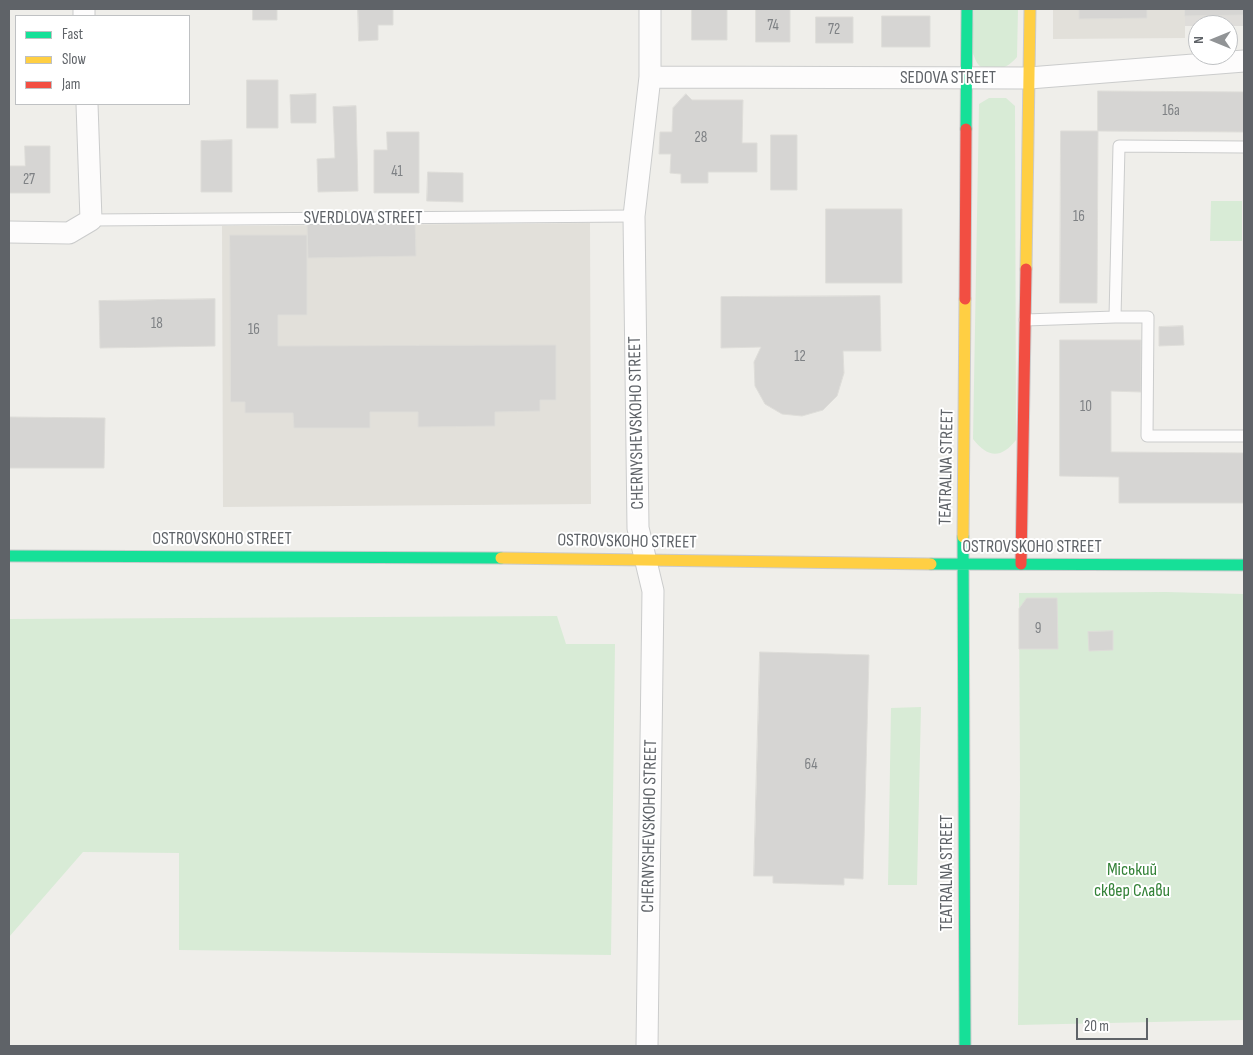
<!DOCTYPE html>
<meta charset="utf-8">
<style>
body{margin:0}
#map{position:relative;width:1253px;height:1055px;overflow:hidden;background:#efeeea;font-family:"Sofia Sans Condensed",sans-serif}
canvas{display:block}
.frame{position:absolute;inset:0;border:10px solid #5f6368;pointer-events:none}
.legend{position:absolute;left:15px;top:15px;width:175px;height:90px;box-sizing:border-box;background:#fff;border:1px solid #bfc1c3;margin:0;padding:6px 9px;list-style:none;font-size:15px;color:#5f6368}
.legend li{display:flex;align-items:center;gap:10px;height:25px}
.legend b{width:25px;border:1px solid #bfc1c3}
.north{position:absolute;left:1188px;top:15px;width:50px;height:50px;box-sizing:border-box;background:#fff;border:1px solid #bfc1c3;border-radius:50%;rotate:270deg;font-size:14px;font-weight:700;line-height:20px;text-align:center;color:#5f6368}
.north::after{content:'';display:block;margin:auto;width:18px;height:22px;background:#919496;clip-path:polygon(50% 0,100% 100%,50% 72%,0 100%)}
.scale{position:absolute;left:1076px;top:1018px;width:72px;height:22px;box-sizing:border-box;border:2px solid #5f6368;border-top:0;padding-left:6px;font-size:15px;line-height:18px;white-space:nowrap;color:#5f6368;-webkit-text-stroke:4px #fff;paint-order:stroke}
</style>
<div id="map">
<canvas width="1253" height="1055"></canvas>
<div class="frame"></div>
<ul class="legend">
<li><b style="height:6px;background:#16e098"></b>Fast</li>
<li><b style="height:6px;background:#ffcf43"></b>Slow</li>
<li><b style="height:6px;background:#f24e42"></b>Jam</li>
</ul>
<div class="north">N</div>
<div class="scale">20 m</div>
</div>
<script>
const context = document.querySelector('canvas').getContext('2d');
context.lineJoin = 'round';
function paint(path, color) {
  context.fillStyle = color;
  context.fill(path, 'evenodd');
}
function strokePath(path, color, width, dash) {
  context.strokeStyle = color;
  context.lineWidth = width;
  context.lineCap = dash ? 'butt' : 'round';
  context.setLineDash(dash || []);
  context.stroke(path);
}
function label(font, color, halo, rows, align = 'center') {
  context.font = font + ' "Sofia Sans Condensed",sans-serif';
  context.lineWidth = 4;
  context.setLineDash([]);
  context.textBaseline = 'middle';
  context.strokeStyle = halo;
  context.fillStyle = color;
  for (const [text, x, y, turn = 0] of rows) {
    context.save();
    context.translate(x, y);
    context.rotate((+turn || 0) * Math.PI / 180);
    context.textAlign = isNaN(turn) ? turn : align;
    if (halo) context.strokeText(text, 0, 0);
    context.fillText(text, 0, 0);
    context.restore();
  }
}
const industrial = new Path2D(`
 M1184 9H1244V26H1184Z`);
const education = new Path2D(`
 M1053 9H1185V38L1053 39Z
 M590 223 591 504 223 507 222 226Z`);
const green = new Path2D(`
 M974 9H1018L1017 57C1006 71 981 79 974 56 970 46 974 20 974 9Z
 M989 98H1006L1015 106 1016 440C1001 459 988 458 973 439L979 104Z
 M1211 201H1242V241H1210Z
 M1166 592 1244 594V1020L1018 1025 1020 790 1019 593Z
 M557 616 566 644H615L611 955 179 950V853L83 852 9 937V619Z
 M921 707 917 885H888L891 708Z`);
const building = new Path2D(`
 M253 9H277V20H253Z
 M358 9H393V25H378V40L359 41Z
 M692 9H727V40H692Z
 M756 9H790V42H756Z
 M1063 9H1147V18L1079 19V10Z
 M1185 9H1244V15L1185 16Z
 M882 16H930V47H882Z
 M816 17H853V43H816Z
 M247 80H278V128H247Z
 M1098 91 1244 92V132L1098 131Z
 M316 94V123H291L290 95Z
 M686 94 692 100H743L742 143H757V172H708V183H681V174L670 173 671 154H659L660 132H672L673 108Z
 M356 106 358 191 318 192 317 159 335 158 333 107Z
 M1061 131H1098L1097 303H1060Z
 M387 132H419V193H374V150H387Z
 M771 135H797V190H771Z
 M232 140V192H201V141Z
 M25 146H50V193H9V166H25Z
 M428 172 463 173V202L427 201Z
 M826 209H902V283H826Z
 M415 221 416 256 308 258 307 222Z
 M230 235H307V315H278V346L556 345V400H540V411L495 412V426L418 427V412H370V428H294L293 413H245V402H231Z
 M880 296 881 351H843L844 373 837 396 823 410 802 416 782 414 765 404 755 386 754 362 761 347 721 348V297Z
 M215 299V346L100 348 99 301Z
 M1183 326 1184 345 1159 346V327Z
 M1060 340H1141V392L1111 391V452L1244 453V503H1119V477L1060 476Z
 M9 417 105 418 104 468H9Z
 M1027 598H1057L1058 649H1019V609Z
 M1113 631V650L1089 651 1088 632Z
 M760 652 869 655 863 879 844 878V885L773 883V876H754Z`);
const lane = new Path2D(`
 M91 220 634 216
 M1115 317H1148L1147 436H1244
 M1025 320 1115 317 1119 146 1244 147`);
const street = new Path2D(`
 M84 9V16
 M650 77 1029 78 1244 61
 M9 232 69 233 91 220 87 104
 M647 1046 653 591 638 528 634 216 650 77V9`);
const fast = new Path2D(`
 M966 129 967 9
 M963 537 965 1046
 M9 556 501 558
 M931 564 1244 565`);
const slow = new Path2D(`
 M1026 269 1030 9
 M963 537 965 299
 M501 558 931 564`);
const jam = new Path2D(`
 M965 299 966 129
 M1021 564 1026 269`);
const numberNames = [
 ["74",773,26],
 ["72",834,30],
 ["16а",1171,111],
 ["28",701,138],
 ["41",397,172],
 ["27",29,180],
 ["16",1079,217],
 ["18",157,324],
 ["16",254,330],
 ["12",800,357],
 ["10",1086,407],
 ["9",1038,629],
 ["64",811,765]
];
const streetNames = [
 ["SEDOVA STREET",948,78],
 ["SVERDLOVA STREET",363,218],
 ["CHERNYSHEVSKOHO STREET",637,423,-91],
 ["TEATRALNA STREET",947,467,-89],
 ["OSTROVSKOHO STREET",222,539],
 ["OSTROVSKOHO STREET",627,542,1],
 ["OSTROVSKOHO STREET",1032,547],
 ["CHERNYSHEVSKOHO STREET",650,826,-89],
 ["TEATRALNA STREET",947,873,-90]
];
const parkNames = [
 ["Міський",1132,870],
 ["сквер Слави",1132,891]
];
paint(industrial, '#dfddda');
paint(education, '#e2e0da');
paint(green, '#d8ebd6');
paint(building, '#d6d5d3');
strokePath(building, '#deddd9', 1);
strokePath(lane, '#cbcccc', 13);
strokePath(street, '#cbcccc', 23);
strokePath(fast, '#cacacb', 13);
strokePath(slow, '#cacacb', 13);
strokePath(jam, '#cacacb', 13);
strokePath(lane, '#fdfcfc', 11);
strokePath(street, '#fdfcfc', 21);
strokePath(fast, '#16e098', 11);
strokePath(slow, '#ffcf43', 11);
strokePath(jam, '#f24e42', 11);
label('15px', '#7e8184', null, numberNames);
label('18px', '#5f6368', '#fff', streetNames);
label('18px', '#348238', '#fff', parkNames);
</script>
